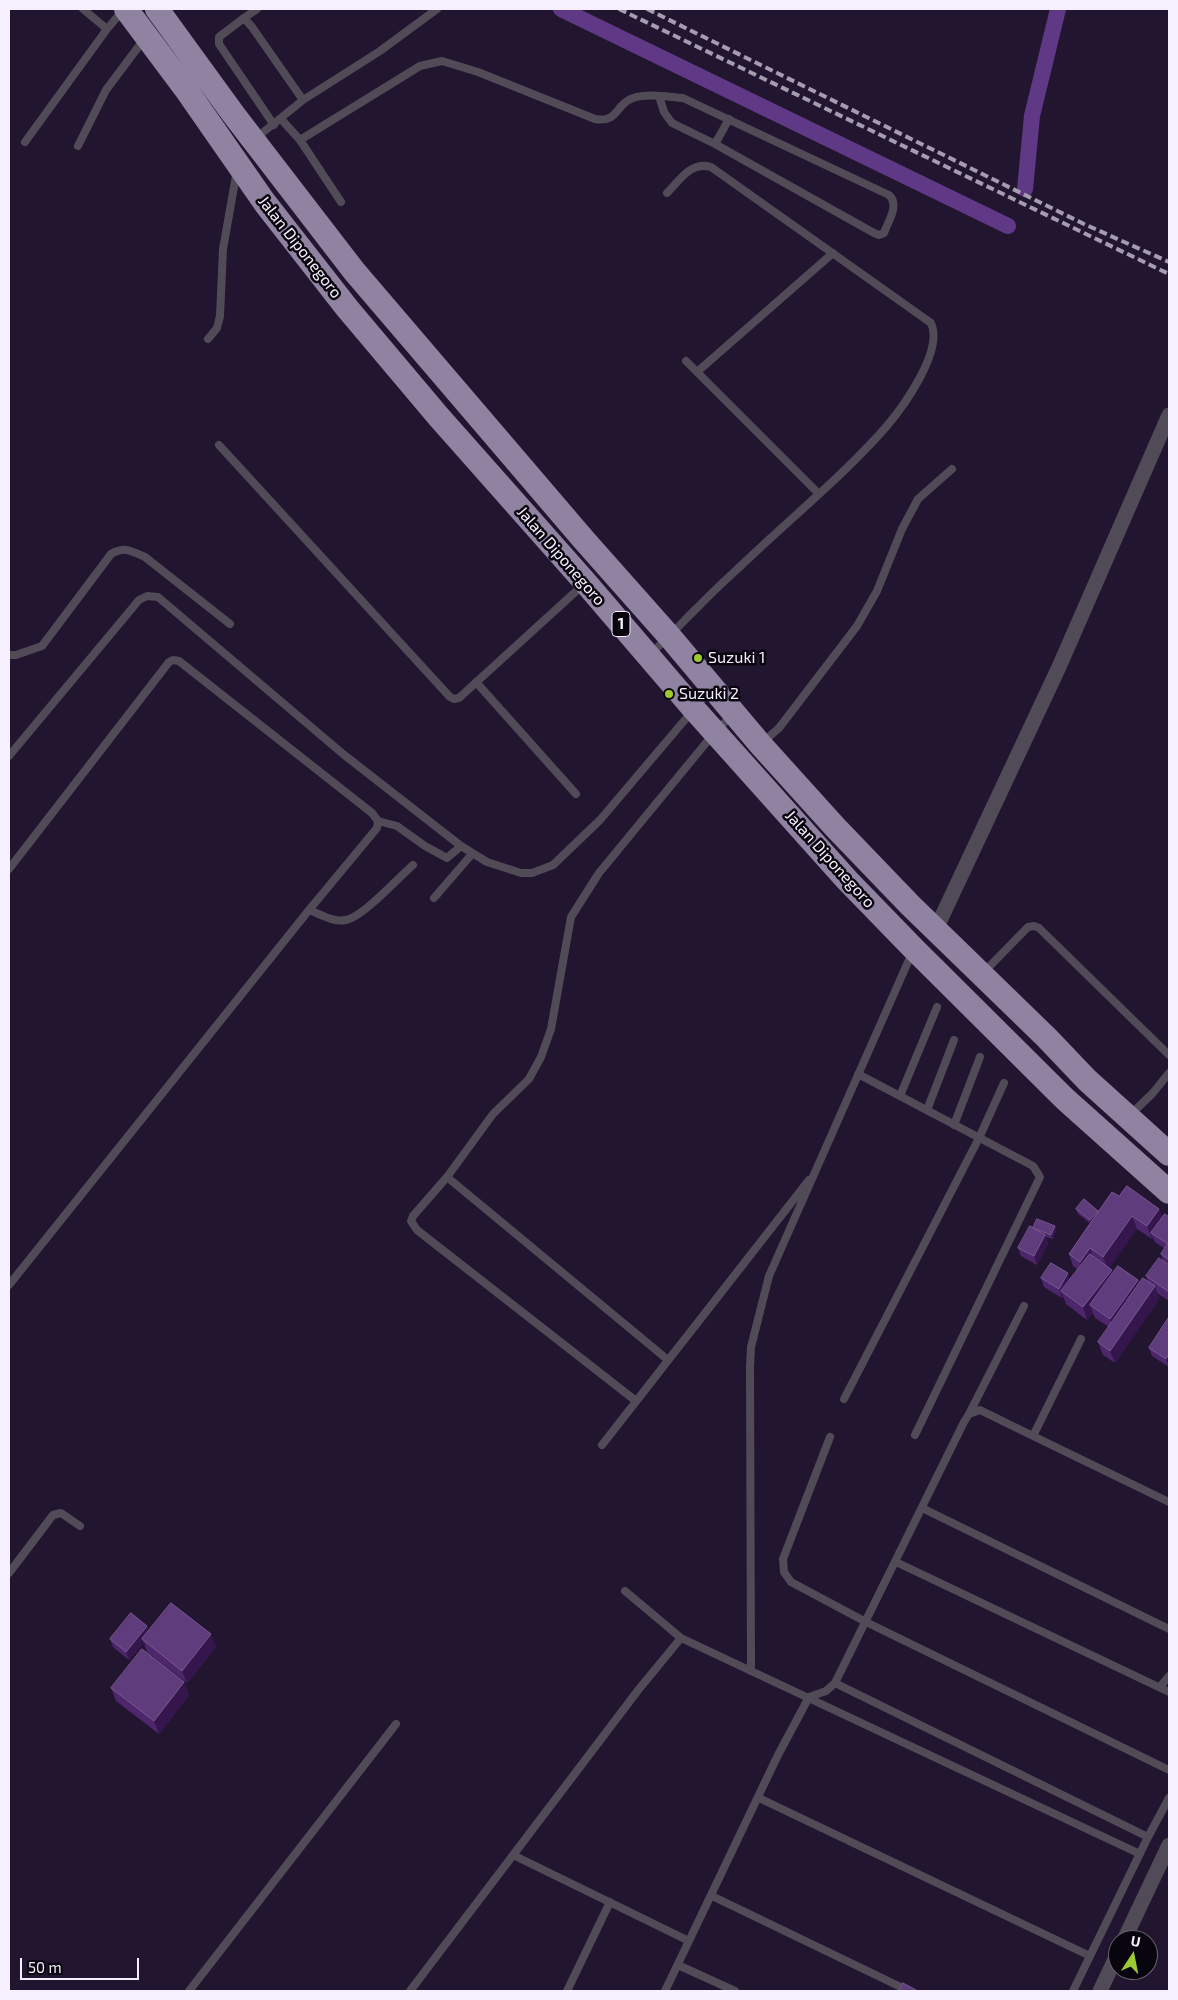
<!DOCTYPE html>
<style>
body{margin:0}
#map{position:relative;width:1178px;height:2000px;overflow:hidden;background:#22152f;font-family:"Exo 2",sans-serif}
canvas{display:block}
.frame{position:absolute;inset:0;border:10px solid #f6f0fe;pointer-events:none}
.north{position:absolute;left:1108px;top:1930px;width:50px;height:50px;box-sizing:border-box;background:#09050e;border:1px solid #68636e;border-radius:50%;rotate:11deg;font-size:14px;font-weight:700;line-height:20px;text-align:center;color:#f6f0fe}
.north::after{content:'';display:block;margin:auto;width:18px;height:22px;background:#9dca30;clip-path:polygon(50% 0,100% 100%,50% 72%,0 100%)}
.scale{position:absolute;left:20px;top:1958px;width:119px;height:22px;box-sizing:border-box;border:2px solid #f6f0fe;border-top:0;padding-left:6px;font-size:15px;line-height:18px;white-space:nowrap;color:#f6f0fe;-webkit-text-stroke:4px #09050e;paint-order:stroke}
</style>
<div id="map">
<canvas width="1178" height="2000"></canvas>
<div class="frame"></div>
<div class="north">U</div>
<div class="scale">50 m</div>
</div>
<script>
const context = document.querySelector('canvas').getContext('2d');
context.lineJoin = 'round';
function strokePath(path, color, width, dash) {
  context.strokeStyle = color;
  context.lineWidth = width;
  context.lineCap = dash ? 'butt' : 'round';
  context.setLineDash(dash || []);
  context.stroke(path);
}
function paint(path, color) {
  context.fillStyle = color;
  context.fill(path, 'evenodd');
}
function label(font, color, halo, rows, align = 'center') {
  context.font = font + ' "Exo 2",sans-serif';
  context.lineWidth = 5;
  context.setLineDash([]);
  context.textBaseline = 'middle';
  context.strokeStyle = halo;
  context.fillStyle = color;
  for (const [text, x, y, turn = 0] of rows) {
    context.save();
    context.translate(x, y);
    context.rotate((+turn || 0) * Math.PI / 180);
    context.textAlign = isNaN(turn) ? turn : align;
    if (halo) context.strokeText(text, 0, 0);
    context.fillText(text, 0, 0);
    context.restore();
  }
}
const canal = new Path2D(`
 M561 9 1008 226
 M1025 189 1032 116 1058 9`);
const service = new Path2D(`
 M83 9 107 29
 M244 18 257 9
 M281 119 300 140 420 66 442 61 478 72 595 119C619 123 615 104 633 98 648 93 668 97 683 98L889 195C900 205 888 221 884 233L879 235 874 233 715 144 672 123 664 112 659 96
 M274 125 219 44V37L244 18 252 27 303 100 380 51 437 9
 M256 138 303 100
 M300 140 341 202
 M25 142 107 29 124 9
 M715 144 729 119
 M78 146 106 90 145 38
 M208 339 217 328 220 316 223 249 237 170
 M686 361 819 494
 M697 372 833 253
 M219 445 450 697 454 699 459 698 584 584
 M650 654C668 639 682 622 699 606 714 590 730 576 746 561 792 517 844 475 886 427 904 406 944 350 931 323L711 167C691 161 680 180 667 193
 M9 655H16L42 646 111 554C125 546 131 551 145 557L230 624
 M476 682 576 794
 M762 743 779 728 857 626 877 591 902 529 918 499 952 469
 M9 756 139 600 147 596 158 597 343 754 461 846 487 862 521 873H532L553 865 600 820 711 689
 M9 869 169 662 173 660 179 661 372 813 378 821 397 826 425 846 447 858 461 846
 M434 898 472 854
 M309 910C320 914 334 923 346 920 363 917 399 877 413 865
 M983 973 1028 927 1034 926 1039 928 1169 1055
 M858 1074 1033 1166 1040 1177 915 1435
 M900 1096 937 1007
 M927 1110 954 1040
 M1130 1115 1152 1094 1169 1073
 M954 1125 980 1057
 M447 1177 668 1360
 M9 1285 309 910 377 828 378 821
 M844 1399 979 1138 1004 1083
 M636 1401 417 1230 411 1221 413 1216 447 1177 493 1114 529 1079 541 1057 551 1029 571 917 599 873 715 732 733 714
 M969 1414 1024 1306
 M1033 1436 1169 1502
 M830 1437 783 1559 784 1572 791 1582 866 1622 1169 1770
 M602 1445 809 1180
 M922 1508 1169 1629
 M896 1562 1169 1692
 M9 1573 53 1515 61 1513 80 1526
 M625 1591 681 1638 1140 1854
 M751 1671 750 1367 751 1347 769 1276 912 953
 M835 1683 1148 1837
 M1160 1687 1169 1676
 M759 1798 1090 1956
 M513 1855 689 1941
 M712 1896 909 1991
 M678 1965 735 1991
 M189 1991 396 1724
 M410 1991 639 1689 681 1638
 M567 1991 610 1902
 M665 1991 778 1755 809 1697 826 1691 835 1683 964 1422 969 1414 980 1410 1033 1436 1081 1339
 M1073 1991 1148 1837 1169 1798`);
const minor = new Path2D(`
 M936 929 1059 667 1169 415
 M1124 1940 1169 1845
 M1100 1991 1118 1953`);
const trunk = new Path2D(`
 M126 9 185 88 265 203 347 308 438 416 585 582 693 708 847 880 913 948 1065 1099 1169 1192
 M157 9 234 115 354 271 584 540 670 637 760 744 835 827 910 905 1047 1038 1087 1080 1169 1154`);
const rail = new Path2D(`
 M619 9 1169 274
 M647 9 1084 224 1169 262`);
const wall = new Path2D(`
 M1119 1196 1159 1209 1162 1217H1169V1301L1157 1293 1159 1299 1115 1363 1103 1355 1098 1342 1109 1327 1095 1318 1093 1313 1087 1320 1066 1304 1063 1296 1062 1298 1044 1287 1041 1278 1070 1279 1078 1270 1073 1266 1069 1254 1090 1223 1078 1214 1076 1209 1098 1211V1212ZM1137 1229 1152 1239 1153 1238 1155 1242 1165 1249 1161 1254 1163 1261 1146 1276 1148 1282 1139 1283 1138 1280 1113 1273 1109 1268Z
 M1055 1226 1056 1231 1053 1239 1046 1237 1048 1243 1037 1265 1021 1256 1018 1248 1033 1228Z
 M1169 1317V1367L1152 1356 1149 1348Z
 M147 1626 149 1631 216 1647 187 1683 147 1652 144 1643 129 1660 113 1647 110 1639Z
 M184 1682 189 1695 159 1734 116 1701 111 1688Z`);
const shadedWall = new Path2D(`
 M1159 1209 1164 1222 1151 1233 1153 1238 1152 1239 1147 1226Z
 M1098 1211 1099 1215 1091 1225 1090 1220Z
 M1132 1216 1137 1229 1108 1270 1103 1257Z
 M1055 1226 1056 1231 1053 1239 1051 1235Z
 M1045 1235 1048 1243 1037 1265 1034 1256Z
 M1090 1248 1094 1261 1084 1274 1080 1262Z
 M1112 1270 1116 1283 1090 1305 1093 1313 1087 1320 1083 1307Z
 M1068 1273 1071 1282 1061 1291 1063 1296 1062 1298 1059 1289Z
 M1138 1280 1143 1292 1114 1332 1110 1319Z
 M1155 1286 1159 1299 1115 1363 1110 1351Z
 M1169 1354V1367L1166 1359Z
 M147 1626 150 1635 142 1639 144 1643 129 1660 126 1652Z
 M211 1634 216 1647 187 1683 182 1671Z
 M184 1682 189 1695 159 1734 154 1721Z`);
const building = new Path2D(`
 M1127 1186 1159 1209 1147 1226 1132 1216 1103 1257 1090 1248 1080 1262 1069 1254 1112 1192 1119 1196Z
 M1084 1199 1098 1211 1090 1220 1076 1209Z
 M1165 1214 1169 1217V1242L1168 1244 1151 1233Z
 M1037 1219 1055 1226 1051 1235 1033 1228Z
 M1030 1226 1045 1235 1034 1256 1018 1248Z
 M1169 1242V1260L1161 1254Z
 M1090 1254 1112 1270 1083 1307 1061 1291Z
 M1159 1258 1169 1265V1292L1146 1276Z
 M1051 1263 1068 1273 1059 1289 1041 1278Z
 M1118 1266 1138 1280 1110 1319 1090 1305Z
 M1143 1278 1155 1286 1110 1351 1098 1342Z
 M1169 1317V1354L1166 1359 1149 1348Z
 M171 1603 211 1634 182 1671 142 1639Z
 M131 1613 147 1626 126 1652 110 1639Z
 M142 1649 184 1682 154 1721 111 1688Z
 M903 1983 918 1991H899Z`);
const markers = [
 [698,658,5,"#9dca30"],
 [669,694,5,"#9dca30"]
];
const shields = [
 [621,624,18]
];
const shieldNames = [
 ["1",621,624]
];
const streetNames = [
 ["Jalan Diponegoro",300,247,52],
 ["Jalan Diponegoro",561,556,49],
 ["Jalan Diponegoro",830,859,48]
];
const poiNames = [
 ["Suzuki 1",708,658],
 ["Suzuki 2",679,694]
];
strokePath(canal, '#5f3985', 16);
strokePath(service, '#514b58', 8);
strokePath(minor, '#514b58', 15);
strokePath(trunk, '#9083a1', 24);
strokePath(rail, '#a59caf', 4, [8, 4]);
paint(wall, '#4d266c');
paint(shadedWall, '#34164d');
paint(building, '#5f3c7c');
strokePath(building, '#775890', 1);
for (const [x, y, r, color] of markers) {
  const dot = new Path2D();
  dot.arc(x, y, r, 0, 2 * Math.PI);
  context.fillStyle = color;
  context.fill(dot);
  strokePath(dot, '#09050e', 2);
}
for (const [x, y, w] of shields) {
  const box = new Path2D();
  box.roundRect(x - w / 2, y - 12.5, w, 25, 4);
  context.fillStyle = '#09050e';
  context.fill(box);
  strokePath(box, '#f6f0fe', 1);
}
label('bold 15px', '#f6f0fe', null, shieldNames);
label('16px', '#f6f0fe', '#09050e', streetNames);
label('16px', '#f6f0fe', '#09050e', poiNames, 'left');
</script>
